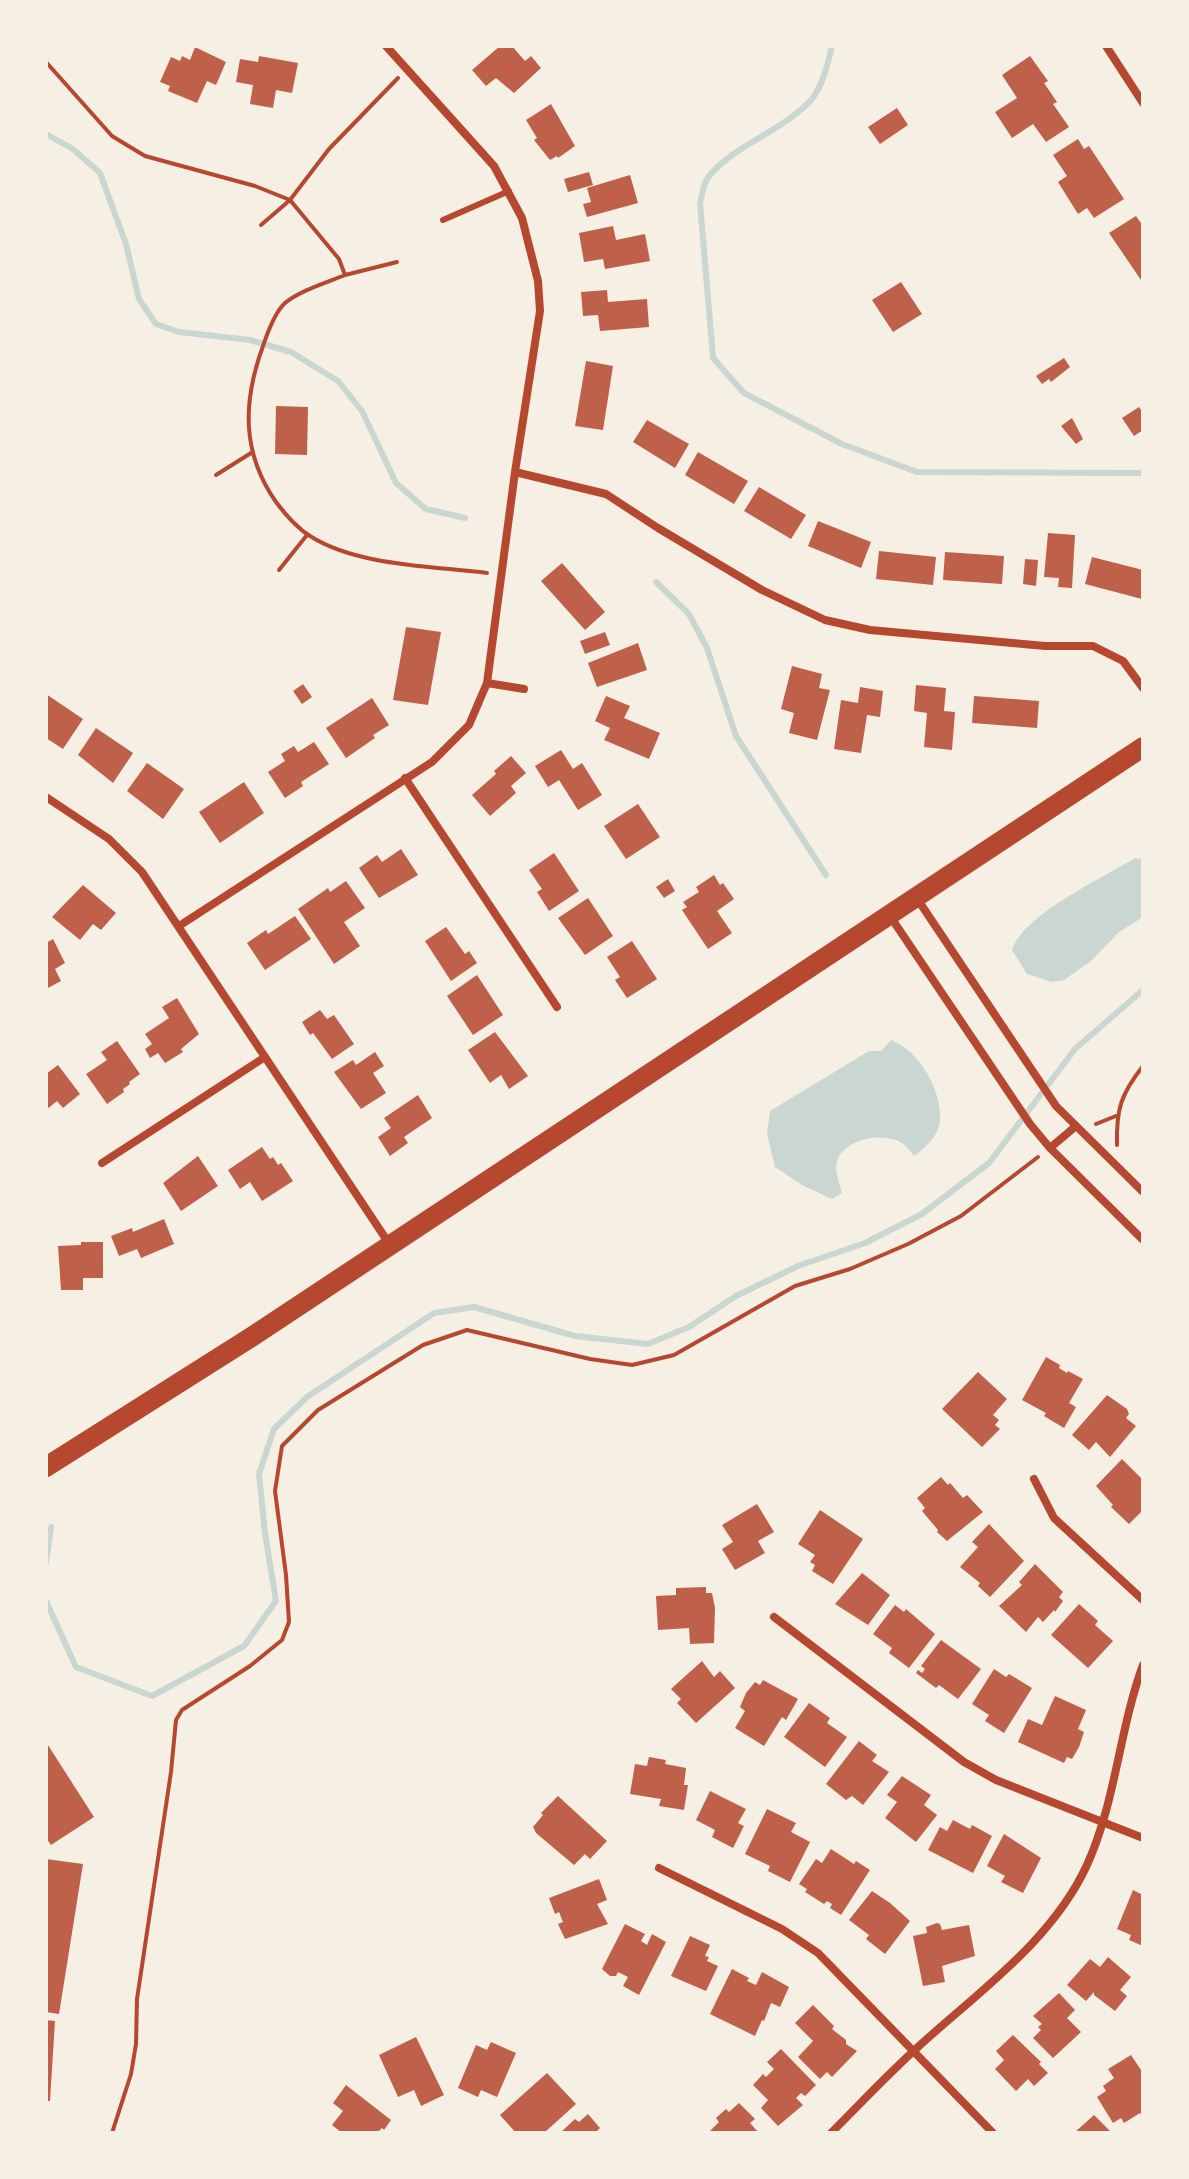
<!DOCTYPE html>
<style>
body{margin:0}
#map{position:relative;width:1189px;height:2179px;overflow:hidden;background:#f6efe4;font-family:"Titillium Web",sans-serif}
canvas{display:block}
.frame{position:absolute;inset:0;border:48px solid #f6efe4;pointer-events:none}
</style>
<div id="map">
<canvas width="1189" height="2179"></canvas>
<div class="frame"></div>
</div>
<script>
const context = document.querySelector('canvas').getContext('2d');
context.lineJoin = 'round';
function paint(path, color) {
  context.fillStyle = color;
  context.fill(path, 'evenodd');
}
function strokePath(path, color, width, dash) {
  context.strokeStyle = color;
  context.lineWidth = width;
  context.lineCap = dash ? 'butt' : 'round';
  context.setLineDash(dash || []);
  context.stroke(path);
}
const water = new Path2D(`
 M1135 858 1143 859V917L1119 932 1091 961 1064 980 1052 982 1027 974 1012 950C1024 914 1101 879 1135 858Z
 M891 1040C919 1050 943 1092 940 1122 938 1136 925 1148 914 1156 910 1151 905 1144 900 1142 879 1131 838 1140 836 1167 836 1175 840 1185 842 1193L832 1199 802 1185 775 1167 767 1134 770 1111 869 1051H881Z`);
const stream = new Path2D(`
 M832 46C828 63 823 85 812 99 784 131 729 147 707 179 703 186 702 196 700 203L713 358 744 393 842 444 917 472 1143 473
 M46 134 73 149 100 173 126 244 139 299 156 324 179 332 250 340 291 352 338 381 362 411 396 483 426 509 465 518
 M656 582 689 614 707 648 736 736 826 875
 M46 1562 51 1527
 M46 1601 76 1667 152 1696 244 1646 276 1601 265 1533 259 1474 274 1429 307 1397 434 1313 474 1307 575 1336 648 1344 689 1327 736 1296 798 1266 865 1243 922 1214 989 1163 1075 1049 1143 990`);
const building = new Path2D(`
 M500 46H512L525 61 531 56 541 68 514 93 496 78 486 86 472 70Z
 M195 47 226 62 216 85 207 81 197 103 168 91 170 86 160 82 171 57 180 61 182 56 190 60Z
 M259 56 298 63 292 93 276 90 273 108 250 104 253 85 236 82 240 59 258 62Z
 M1030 56 1048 81 1044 83 1057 102 1053 104 1069 127 1046 142 1033 124 1012 138 995 112 1017 98 1002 75Z
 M551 104 575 146 558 158 557 156 550 160 534 140 537 138 526 120Z
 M897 108 908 125 880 144 868 127Z
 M1078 139 1084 149 1089 146 1124 199 1094 218 1087 208 1078 214 1058 182 1067 176 1053 155Z
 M589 172 593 185 568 192 564 179Z
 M630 175 638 203 587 217 583 204 591 202 587 188Z
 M1136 216 1143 226V283L1109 233Z
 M613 226 616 240 645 234 650 261 605 269 603 259 584 262 579 233Z
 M901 282 922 314 893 332 872 300Z
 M607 290 608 302 647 299 649 327 600 331 598 315 583 316 581 292Z
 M1064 358 1070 367 1051 382 1049 379 1042 384 1036 376Z
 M586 361 613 366 603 430 575 426Z
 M276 406 308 407 307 455 275 454Z
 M1139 407 1143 413V430L1134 436 1122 418Z
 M1072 418 1083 439 1076 444 1061 426Z
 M647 420 689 444 675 468 633 442Z
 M698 452 748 481 734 504 685 475Z
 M759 487 806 515 791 539 744 511Z
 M818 521 871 542 861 568 808 546Z
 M1048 533 1075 535 1072 588 1058 587 1059 578 1044 577Z
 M879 551 936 557 933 585 876 579Z
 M945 552 1004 556 1002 584 943 580Z
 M1092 557 1143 570 1142 599 1085 584Z
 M1025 559 1038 560 1036 586 1023 584Z
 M562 563 605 612 585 630 541 581Z
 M406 627 441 632 428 705 393 700Z
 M605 632 610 645 585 654 580 641Z
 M638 643 647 670 597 687 588 663Z
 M792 666 822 674 819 688 830 690 817 740 789 733 794 713 781 709Z
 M303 684 312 697 302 704 293 691Z
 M916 685 946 688 944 711 955 712 952 750 924 747 927 713 914 711Z
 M860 687 883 691 880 717 867 715 861 753 834 749 841 700 858 703Z
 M46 694 83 719 63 749 46 738Z
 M606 696 630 706 624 718 660 733 649 759 604 740 610 728 595 721Z
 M974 696 1039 701 1037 728 972 723Z
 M372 698 389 725 373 735 375 738 346 758 326 728Z
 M96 728 133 753 113 783 78 755Z
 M314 742 329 764 301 782 303 786 285 798 268 772 285 761 281 754 294 746 298 752Z
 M561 750 573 769 582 763 602 795 578 810 559 780 548 787 535 766Z
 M511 756 526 773 511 786 516 793 490 816 472 795 496 774 494 771Z
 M147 763 184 789 163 819 127 791Z
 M244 782 264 813 220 843 199 812Z
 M638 804 660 837 626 859 604 826Z
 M401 849 418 875 379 898 359 868 377 855 382 862Z
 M554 853 579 891 549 911 537 892 542 889 529 870Z
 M714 875 720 885 723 883 734 899 717 911 732 933 708 949 682 910 687 907 683 902 699 892 696 887Z
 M668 879 675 891 664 898 656 887Z
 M346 881 365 908 344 922 360 946 334 964 298 909 328 888 330 892Z
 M83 885 116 913 101 930 93 924 80 940 52 917Z
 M588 898 613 936 585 955 558 918Z
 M295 916 311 939 265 970 247 943 266 930 268 934Z
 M446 927 465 954 469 951 477 963 451 981 425 941Z
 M53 939 65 963 55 969 61 981 46 989V943Z
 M632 941 657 979 627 998 615 980 620 977 607 957Z
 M477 975 503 1015 473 1035 447 996Z
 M177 998 199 1034 181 1049 183 1052 165 1063 158 1053 150 1058 145 1049 152 1044 145 1034 169 1018 162 1007Z
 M320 1010 327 1019 334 1015 354 1044 332 1059 313 1033 310 1035 302 1022Z
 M495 1032 528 1076 509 1089 501 1075 490 1083 468 1050Z
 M117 1041 140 1074 129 1082 130 1084 123 1089 124 1092 107 1104 86 1074 107 1060 101 1052Z
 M375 1052 384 1066 373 1073 386 1093 361 1109 334 1072 353 1060 356 1065Z
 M58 1065 80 1094 63 1108 57 1101 46 1110V1074Z
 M418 1095 432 1118 404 1137 408 1143 390 1156 378 1137 391 1128 384 1118Z
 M262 1147 270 1159 273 1157 278 1165 281 1163 293 1181 262 1201 250 1182 240 1189 228 1170Z
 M198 1156 218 1186 181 1211 163 1183Z
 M164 1219 174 1244 141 1258 137 1249 119 1256 111 1236 132 1228 133 1232Z
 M81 1242H103V1278H83V1290H61L58 1246 81 1245Z
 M1046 1357 1060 1365 1059 1368 1067 1373 1068 1371 1083 1379 1069 1403 1076 1407 1064 1428 1044 1416 1046 1413 1022 1400Z
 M978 1372 1007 1399 993 1415 999 1420 995 1425 1000 1429 982 1447 942 1409Z
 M1107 1395 1127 1409 1129 1414 1126 1418 1136 1426 1110 1457 1096 1442 1089 1450 1072 1435Z
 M1122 1459 1143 1480V1510L1129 1524 1111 1507 1113 1505 1096 1486Z
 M941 1477 948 1485 950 1483 963 1498 967 1495 983 1512 947 1541 937 1532 938 1530 922 1511 925 1508 917 1498Z
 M757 1504 774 1532 758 1541 765 1553 735 1570 722 1549 733 1542 722 1525Z
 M820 1510 863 1539 833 1584 812 1571 815 1565 810 1562 815 1555 798 1544Z
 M989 1524 1024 1561 990 1597 978 1586 980 1583 960 1567 978 1547 972 1542Z
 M1035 1564 1063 1592 1059 1597 1063 1601 1055 1612 1054 1610 1043 1622 1038 1617 1026 1632 999 1606 1022 1585 1019 1582Z
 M862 1573 890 1595 868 1625 835 1604Z
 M706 1587V1593H712L715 1608 714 1643 690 1644 689 1628 658 1630 656 1596 676 1595V1588Z
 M1079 1604 1098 1621 1095 1625 1113 1641 1088 1668 1051 1635Z
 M895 1605 904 1612 906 1609 935 1634 909 1668 889 1653 892 1648 873 1634Z
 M941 1640 981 1669 958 1699 939 1685 936 1688 916 1673 918 1670 922 1673 925 1669 921 1666Z
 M702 1661 714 1677 720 1671 735 1688 696 1723 677 1703 681 1699 671 1689Z
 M994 1669 1006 1677 1009 1674 1032 1688 1004 1733 985 1721 989 1715 972 1704Z
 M763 1680 798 1699 786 1720 782 1717 764 1746 735 1728 745 1711 740 1707 746 1693 755 1682 760 1685Z
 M1055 1696 1086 1710 1078 1729 1084 1732 1079 1747 1072 1759 1067 1757 1064 1763 1018 1742 1028 1719 1042 1725Z
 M809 1703 830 1718 827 1723 847 1737 825 1767 784 1737Z
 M859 1741 877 1755 872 1761 889 1772 863 1805 852 1796 846 1800 826 1784Z
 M46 1742 94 1817 51 1845 46 1838Z
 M649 1757 666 1760 665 1764 686 1768 684 1785H688L684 1810 659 1806 661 1799 630 1794 635 1764 647 1766Z
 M902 1776 931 1795 924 1805 937 1815 916 1842 885 1818 897 1802 887 1795Z
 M710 1791 746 1809 738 1823 744 1826 733 1848 712 1837 715 1830 696 1820Z
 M558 1796 607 1841 590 1859 585 1854 574 1865 536 1833 533 1827 543 1815 541 1813Z
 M767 1809 796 1823 791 1832 810 1842 790 1882 768 1871 770 1866 745 1854Z
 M953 1820 970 1829 972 1825 992 1836 973 1873 928 1850 940 1827 947 1831Z
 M1004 1834 1041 1858 1023 1893 1001 1882 1005 1876 987 1866Z
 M831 1849 854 1864 856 1861 870 1870 841 1915 830 1908 832 1904 827 1901 824 1904 805 1892 807 1889 799 1884 816 1859 822 1863Z
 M46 1859 83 1864 59 2014 46 2012Z
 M599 1879 607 1900 597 1904 608 1924 565 1939 558 1924 563 1922 559 1912 555 1914 549 1898Z
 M1133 1890 1143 1895V1946L1129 1940 1131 1935 1117 1929Z
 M872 1891 890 1903 910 1921 885 1954 866 1939 869 1935 849 1920Z
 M937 1923 940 1924 942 1930 969 1925 975 1956 942 1966 945 1982 923 1986 913 1936 927 1933 926 1927Z
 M625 1924 645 1934 641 1941 647 1945 652 1934 666 1942 639 1995 623 1986 628 1977 618 1972 616 1976H610L602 1969Z
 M690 1936 710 1945 705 1956 709 1957 707 1961 718 1966 706 1991 671 1976Z
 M1108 1957 1131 1977 1120 1990 1127 1996 1115 2011 1094 1995V1992L1086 2001 1067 1985 1090 1959 1100 1967Z
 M732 1969 749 1978 747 1981 756 1985 762 1972 789 1987 780 2007 771 2003 764 2021 762 2020 755 2036 710 2014Z
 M1059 1993 1075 2010 1067 2018 1081 2032 1053 2058 1033 2038 1041 2030 1038 2027 1042 2024 1033 2016Z
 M813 2005 834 2026 832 2029 846 2040V2044L857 2051 832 2077 827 2072 820 2079 798 2057 813 2041 795 2023Z
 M46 2020 55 2021 50 2101H46Z
 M1013 2035 1041 2062 1039 2064 1048 2073 1034 2086 1028 2079 1016 2091 995 2069 1004 2060 996 2051Z
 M416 2037 444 2095 421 2106 414 2090 398 2097 379 2055Z
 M491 2042 516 2053 497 2097 481 2090 478 2097 458 2088 476 2045 487 2050Z
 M781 2049 816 2085 805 2096 801 2093 796 2098 803 2105 778 2126 761 2108 768 2100 753 2085 763 2074 766 2077 774 2069 767 2062Z
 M1131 2055 1143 2073V2118L1140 2113 1124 2123 1121 2118 1113 2123 1097 2097 1106 2091 1103 2086 1114 2078 1108 2069Z
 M547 2073 576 2104 544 2133H516L500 2115Z
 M346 2085 391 2120 384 2130 382 2128 377 2133H342L332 2125 343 2111 333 2103Z
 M739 2103 755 2119 750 2123 759 2133H708L719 2122 716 2118 726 2109 729 2112Z
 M588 2114 600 2128 595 2133H560L575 2119 579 2122Z
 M1094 2115 1112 2133H1074Z`);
const path = new Path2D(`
 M46 62 112 136 145 156 255 186 290 200 339 259 345 275C328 282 299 291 285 303 275 312 267 334 263 346 243 401 241 452 276 502 285 514 297 528 310 536 357 566 432 566 487 573
 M261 225 290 200 329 149 398 78
 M345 275 397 262
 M216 475 251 453
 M279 570 307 535
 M1096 1124 1116 1116
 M1117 1145C1116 1109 1121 1094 1143 1066
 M112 2133 131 2074 136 2044 137 1999 171 1772 176 1720 182 1710 250 1666 282 1640 289 1622 286 1575 275 1491 282 1446 318 1410 423 1345 467 1330 590 1359 632 1365 674 1355 795 1286 850 1269 908 1244 961 1216 1038 1157`);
const service = new Path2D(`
 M443 220 509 191`);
const minor = new Path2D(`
 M1106 46 1143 103
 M515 472 606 494 658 528 762 590 825 620 870 630 1045 646H1093L1123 661 1143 688
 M487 683 524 689
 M405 778 557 1007
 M46 797 109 839 142 872 390 1245
 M916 897 1056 1106 1143 1192
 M890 916 1030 1124 1050 1148 1143 1240
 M179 926 432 762 469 725 487 683 515 472 540 311 538 281 522 218 494 166 386 46
 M1050 1148 1076 1126
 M102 1163 265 1057
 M1034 1479 1054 1518 1143 1600
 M774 1617 964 1762 996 1780 1143 1838
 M659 1868 782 1929 818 1953 993 2133
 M831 2133C860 2104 888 2074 918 2047 978 1992 1052 1941 1087 1865 1116 1801 1119 1730 1143 1665`);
const primary = new Path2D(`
 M46 1467 253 1336 1143 747`);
paint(water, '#c9d6d2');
strokePath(stream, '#c9d6d2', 6);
paint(building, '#bf614a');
strokePath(path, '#b5482f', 4);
strokePath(service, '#b5482f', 6);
strokePath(minor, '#b5482f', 8);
strokePath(primary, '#b5482f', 20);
</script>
